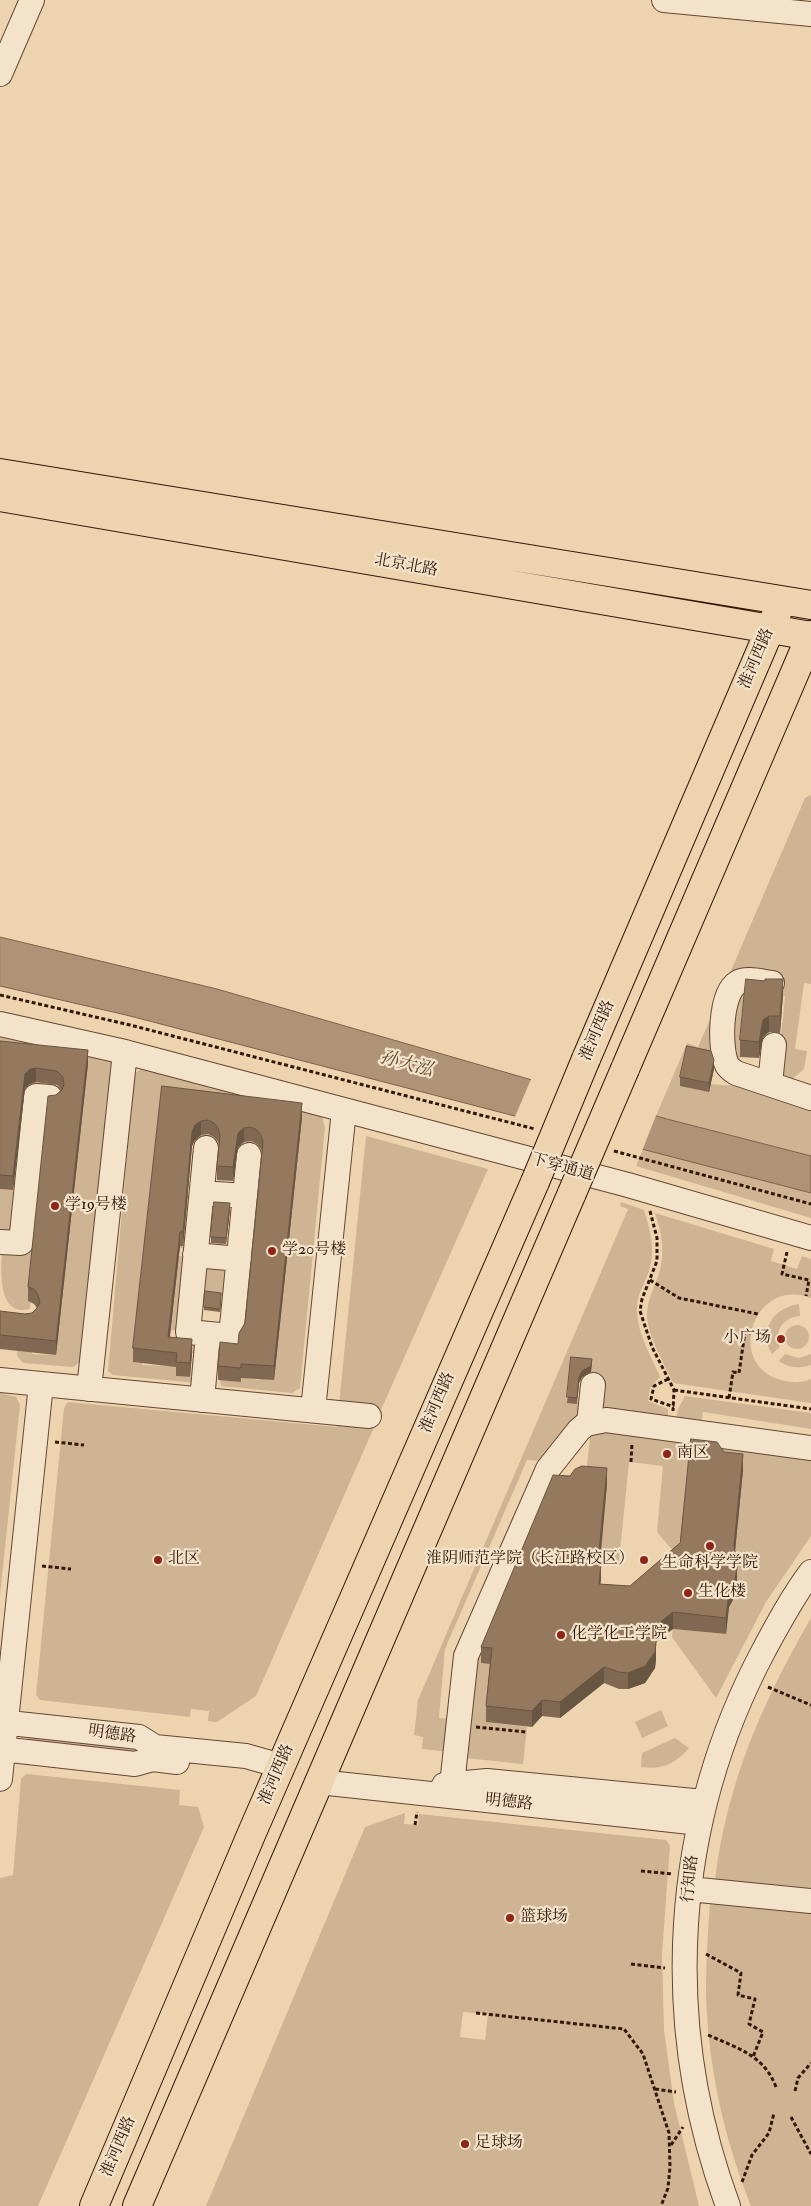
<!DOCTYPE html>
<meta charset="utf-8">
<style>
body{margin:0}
canvas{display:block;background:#edd4af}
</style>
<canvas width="811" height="2206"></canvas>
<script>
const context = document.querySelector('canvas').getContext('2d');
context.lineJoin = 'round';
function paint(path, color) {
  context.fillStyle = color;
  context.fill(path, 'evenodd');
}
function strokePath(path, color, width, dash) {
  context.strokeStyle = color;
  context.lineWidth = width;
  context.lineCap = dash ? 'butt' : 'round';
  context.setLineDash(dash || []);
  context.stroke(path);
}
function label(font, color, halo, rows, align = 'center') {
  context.font = font + ' "IM FELL Double Pica","Noto Serif SC",serif';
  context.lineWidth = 4.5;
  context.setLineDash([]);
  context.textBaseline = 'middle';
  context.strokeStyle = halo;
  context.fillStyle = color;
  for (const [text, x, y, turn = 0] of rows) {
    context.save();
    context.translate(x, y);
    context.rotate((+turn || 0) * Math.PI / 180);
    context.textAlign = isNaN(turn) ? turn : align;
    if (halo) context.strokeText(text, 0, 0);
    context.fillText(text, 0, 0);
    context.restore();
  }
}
const green = new Path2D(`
 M811 795V984L804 983 795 1049 807 1051 804 1069 789 1082 777 1076 785 996 776 995 773 976 730 973 805 798Z
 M746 988 740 1057 739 1060 736 1059 728 1034 736 995Z
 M720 997 717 1055H687L710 1084 763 1088 811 1107V1156L656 1116 687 1043 698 1047Z
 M0 1036 112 1062 116 1067 81 1361 73 1367 23 1363 17 1356 20 1320 0 1317V1315L26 1317 25 1321H28L22 1351 32 1352V1354L56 1355 88 1065 71 1061H55L53 1091H33L19 1226 14 1230 0 1229V1189L19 1191 32 1059 1 1055 0 1057Z
 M141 1069 322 1116 325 1127 300 1388 292 1393 221 1386 220 1380 241 1382 242 1377 259 1380 268 1150 259 1149 260 1146 245 1144 248 1111 218 1107 214 1142 191 1140 133 1362 142 1363V1365L167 1366 170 1339 200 1341 204 1354 179 1352 176 1376 199 1378 196 1383 113 1375 108 1371 134 1074Z
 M366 1136 488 1169 381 1410 339 1405Z
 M643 1149 811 1193V1218L636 1166Z
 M185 1195 192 1196 187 1249 179 1248Z
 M621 1202 644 1210C650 1230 656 1250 649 1271 645 1283 637 1295 637 1307 636 1332 651 1355 660 1377L650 1388 648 1401 668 1409V1420L603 1412 591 1375 592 1365 571 1363 567 1402 588 1405 544 1461 527 1460 445 1649 439 1718 454 1719 451 1752 422 1749 423 1737 414 1735 418 1700 628 1209 620 1206Z
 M655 1213 774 1249 771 1261 797 1269 802 1256 811 1259V1298C753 1276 725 1365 781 1380 792 1383 801 1383 811 1379V1403L673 1383C664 1362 648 1338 647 1315 647 1300 654 1288 659 1274 665 1253 662 1234 655 1213Z
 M8 1246 33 1248 30 1309C0 1317 0 1278 2 1251Z
 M179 1256 187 1257 179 1331 171 1330Z
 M199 1264 232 1265 229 1297 201 1294Z
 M799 1304 800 1316C784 1317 773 1331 780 1347L772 1354C757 1330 775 1307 799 1304Z
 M785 1337a12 12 0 1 1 24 0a12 12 0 1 1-24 0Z
 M785 1354 799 1358 811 1354V1365C800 1369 788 1368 779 1361Z
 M0 1393 16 1397 20 1405 0 1595Z
 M685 1396 811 1413V1429L703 1412 701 1424 676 1420 678 1409Z
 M68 1402 337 1427 338 1421 375 1425 256 1696 217 1722 208 1721 209 1711 191 1709 190 1717 40 1700 36 1695 64 1408Z
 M591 1429 811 1455V1536L766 1602 716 1698 672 1637 673 1629 726 1634 729 1607 736 1590 737 1572 680 1559 657 1532 663 1466 629 1462 619 1561 600 1559 607 1485 585 1482Z
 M546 1488 481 1663 492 1664 486 1722 527 1727 523 1764 465 1758 475 1655Z
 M811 1618V1891L715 1880C727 1782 762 1703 811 1618Z
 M661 1710 668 1726 642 1738 635 1722Z
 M28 1735 139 1746 143 1754 27 1740Z
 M675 1738 689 1748C675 1764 662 1770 641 1767L642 1753Z
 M26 1774 180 1790 179 1805 198 1807 204 1827 38 2206H0V1878L13 1875 21 1779Z
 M405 1813 404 1824 418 1825 419 1814 666 1840 670 1845 662 1954 664 2030 674 2103 699 2206H206L365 1827ZM463 2012 488 2014 485 2040 460 2037Z
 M710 1902 811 1911V2206H751C724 2139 707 2062 706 1990 706 1961 708 1932 710 1902Z`);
const water = new Path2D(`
 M0 937 217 989 667 1119 811 1156V1193L126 1015 0 986Z`);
const pier = new Path2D(`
 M532 1077 657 1113 642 1151 514 1119Z`);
const path = new Path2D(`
 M0 995 130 1025 535 1129
 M614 1151 811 1204
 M650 1211 657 1238V1261L642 1299 640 1311 652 1347 674 1390 673 1411
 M787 1252 782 1274 809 1280 806 1296
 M650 1280 679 1298 758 1314
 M668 1379 654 1386 651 1399 674 1407
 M674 1390 811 1409
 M729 1398 733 1372 739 1373 745 1332 751 1333
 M55 1442 84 1445
 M631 1462 632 1443
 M42 1566 71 1569
 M768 1687 811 1705
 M476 1727 526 1732
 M415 1825 417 1812
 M641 1871 673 1874
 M706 1954 741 1973 738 1995 755 1999 749 2024 763 2032 753 2057
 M631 1964 665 1968
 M476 2013 624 2029 643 2054 669 2133 670 2167 668 2188 661 2206
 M708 2035C737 2048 764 2055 776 2087
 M655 2089 676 2092
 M795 2091 798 2078 811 2063
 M791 2117 811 2154
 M671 2145 683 2127
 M742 2182 752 2155 769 2133 774 2113`);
const minor = new Path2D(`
 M664 0 811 14
 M0 74 32 0
 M772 983C762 982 746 977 737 983 720 994 719 1048 727 1065 729 1068 733 1071 736 1073L811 1098
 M0 1024 125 1052 628 1185 811 1238
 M770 1084 774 1045
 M206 1148 188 1332 231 1336 249 1155
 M202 1193 245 1196
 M0 1242 21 1243 36 1096 50 1097
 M195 1255 239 1259
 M0 1380 369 1416
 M89 1389 125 1052
 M202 1400 208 1334
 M313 1410 344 1110
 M589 1423 593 1385
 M0 1722 139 1737 155 1747 246 1756 281 1766
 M0 1749 135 1764 153 1759 177 1762
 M0 1779 41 1384
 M319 1782 700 1823
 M444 1785 487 1781 704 1802
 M451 1794 466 1656 548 1469 579 1430 586 1424 606 1420 811 1448
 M689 1889 811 1901
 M728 2206C660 2022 672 1823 764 1650 778 1624 793 1596 811 1572`);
const major = new Path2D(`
 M0 473 811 605
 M0 497 811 636
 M586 1059 777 613
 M625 1069 811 635
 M94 2206 251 1835 535 1182
 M137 2206 572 1193`);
const majorBridge = new Path2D(`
 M535 1182 586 1059
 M572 1193 625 1069`);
const wall = new Path2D(`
 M783 995 780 1033 769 1032 763 1037 759 1058 740 1057V1040Z
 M0 1041 88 1064 56 1355 0 1349V1311L25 1314 32 1313 37 1308 34 1304 28 1301V1287L56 1095 61 1090 57 1085 36 1082 30 1084 25 1088 13 1190 0 1189Z
 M714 1069 709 1092 680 1086V1077Z
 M162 1086 302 1117 274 1380 241 1378V1382L218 1380V1366L238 1344 245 1323 262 1151 261 1149 257 1144 251 1141 244 1142 238 1147 233 1181 217 1180V1166L219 1144 218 1142 214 1137 208 1134 201 1135 195 1140 192 1146 183 1246H180L170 1337 192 1353 190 1377 176 1376V1367L133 1362V1348Z
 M230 1209 226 1244 211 1243V1237Z
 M221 1296 220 1312 204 1310V1307Z
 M571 1357 592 1365 591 1372 582 1377 579 1383 577 1404 567 1403Z
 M724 1452 743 1470 735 1552 737 1584 735 1596 729 1607 726 1634 673 1629 656 1642V1659L655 1668 645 1683 628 1689H619L604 1683 560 1718 542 1716 532 1727 486 1722V1706L490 1664 481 1663V1647L607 1484 600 1563V1584L630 1586 680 1543Z`);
const shadedWall = new Path2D(`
 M783 979V995L780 1033V1016Z
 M769 1016V1032L763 1037 759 1058V1042L763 1020Z
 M88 1050V1064L56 1355V1341Z
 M714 1060V1069L709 1092V1083Z
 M36 1068V1082L30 1084 25 1088 13 1190V1176L25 1074 30 1069Z
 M302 1103V1117L274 1380V1366Z
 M201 1121V1135L195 1140 192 1146 183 1246V1232L192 1132 195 1125Z
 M244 1128V1142L238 1147 233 1181V1167L238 1133Z
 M230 1203V1209L226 1244V1238Z
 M180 1232V1246L168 1351V1337Z
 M192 1339V1353L190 1377V1363Z
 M592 1359 591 1372 582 1377 579 1383 577 1404 579 1377 582 1371Z
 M743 1454V1470L734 1561V1545Z
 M607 1468V1484L598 1580V1563Z
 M601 1563V1580L599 1600V1584Z
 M737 1568V1584L735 1596 729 1607 726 1634V1618L729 1591Z
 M673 1612V1629L654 1643V1627Z
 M656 1643V1659L655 1668 645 1683 628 1689V1673Z
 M604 1667V1683L560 1718V1702Z
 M542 1700V1716L532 1727V1711Z`);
const building = new Path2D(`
 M746 979 765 981V979H783L780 1016H769L763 1020 759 1042 740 1040Z
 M0 1041 88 1050 56 1341 0 1335V1311L25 1314 32 1313 37 1308 40 1302 38 1295 34 1289 28 1287 48 1096 56 1095 62 1090 64 1084 63 1077 57 1071 36 1068 30 1069 25 1074 13 1176 0 1175Z
 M687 1046 711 1051 714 1060 709 1083 680 1077Z
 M162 1086 302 1103 274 1366 241 1364V1368L218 1366 220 1342 238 1344 239 1333 245 1323 263 1142 261 1135 257 1130 251 1127 244 1128 238 1133 233 1167 217 1166 220 1135 218 1128 214 1123 208 1120 201 1121 195 1125 192 1132 183 1232H180L168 1337 192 1339 190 1363 176 1362 177 1353 133 1348Z
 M214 1202 230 1203 226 1238 211 1237Z
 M205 1291 221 1293 220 1309 204 1307Z
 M571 1357 592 1359 591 1366 582 1371 579 1377 577 1398 567 1397Z
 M691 1439 717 1442 724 1452 743 1454 734 1545 737 1568 735 1580 729 1591 726 1618 673 1612 654 1627 656 1643 655 1652 645 1666 628 1673 619 1672 604 1667 560 1702 542 1700 532 1711 486 1706 492 1648 481 1647 553 1475 570 1476 575 1469 582 1466 607 1468 598 1563H601L599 1584 630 1586 680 1543Z`);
const markers = [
 [55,1206,5,"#8f2418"],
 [272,1251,5,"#8f2418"],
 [781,1339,5,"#8f2418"],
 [667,1454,5,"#8f2418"],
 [710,1546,5,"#8f2418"],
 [158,1560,5,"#8f2418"],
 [644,1560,5,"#8f2418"],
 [688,1593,5,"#8f2418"],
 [561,1635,5,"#8f2418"],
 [510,1918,5,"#8f2418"],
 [465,2144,5,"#8f2418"]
];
const streetNames = [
 ["北京北路",406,566,10],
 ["淮河西路",757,659,-67],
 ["淮河西路",598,1031,-67],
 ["下穿通道",562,1168,15],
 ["淮河西路",438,1403,-67],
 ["明德路",112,1735,8],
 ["淮河西路",277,1775,-67],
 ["明德路",509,1803,6],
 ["行知路",691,1879,-84],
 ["淮河西路",119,2147,-67]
];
const poiNames = [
 ["学19号楼",65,1206],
 ["学20号楼",282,1251],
 ["小广场",771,1339,"right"],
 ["南区",677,1454],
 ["北区",168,1560],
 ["淮阴师范学院（长江路校区）",634,1560,"right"],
 ["生命科学学院",710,1564,"center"],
 ["生化楼",698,1593],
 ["化学化工学院",571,1635],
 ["篮球场",520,1918],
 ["足球场",475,2144]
];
const waterNames = [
 ["孙大泓",406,1065,15]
];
paint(green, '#ceb493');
paint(water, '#af9377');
strokePath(water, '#7f614b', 1);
paint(pier, '#edd4af');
strokePath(minor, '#644632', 26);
strokePath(major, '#361609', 30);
strokePath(path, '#361609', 3, [4, 2.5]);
strokePath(minor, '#f3e3cb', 24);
strokePath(major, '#edd4af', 28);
strokePath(majorBridge, '#361609', 30, []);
strokePath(majorBridge, '#edd4af', 28);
paint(wall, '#806852');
paint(shadedWall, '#685542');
paint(building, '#95795f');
strokePath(building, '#685542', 1);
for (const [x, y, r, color] of markers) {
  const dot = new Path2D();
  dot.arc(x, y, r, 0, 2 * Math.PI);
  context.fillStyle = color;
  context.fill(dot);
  strokePath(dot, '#f3e3cb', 2);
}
label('16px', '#361609', '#f3e3cb', streetNames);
label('16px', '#361609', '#f3e3cb', poiNames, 'left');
label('italic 18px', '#664835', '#f3e3cb', waterNames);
</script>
